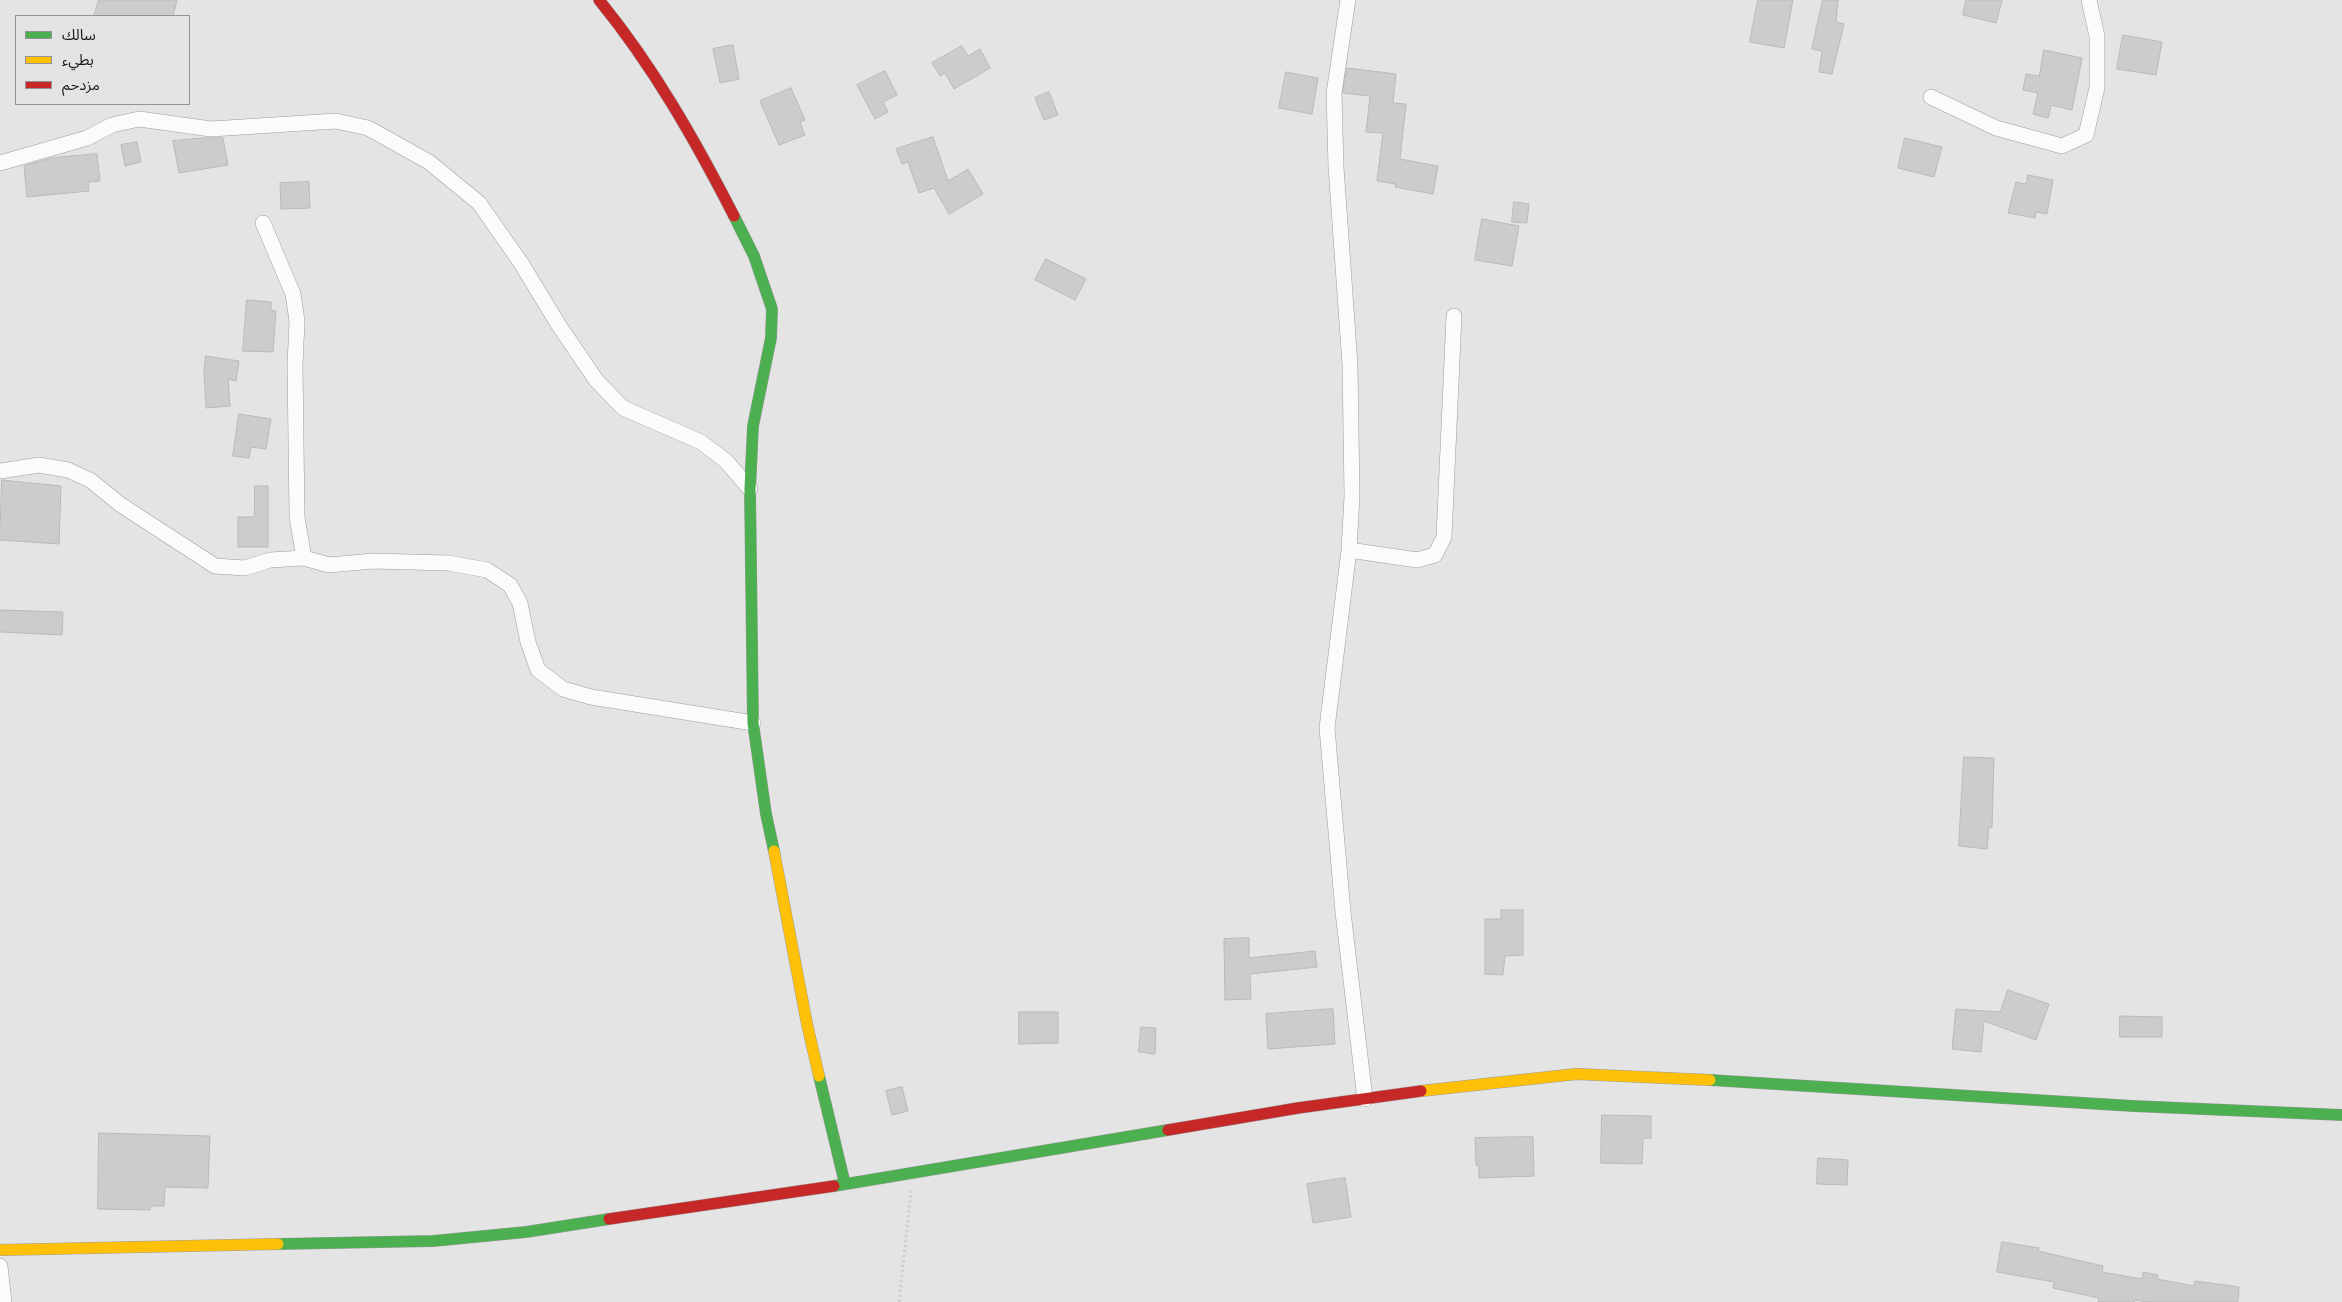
<!DOCTYPE html>
<meta charset="utf-8">
<style>
body{margin:0}
#map{position:relative;width:2342px;height:1302px;overflow:hidden;background:#e4e4e4;font-family:Raleway,"Noto Sans Arabic",sans-serif}
canvas{display:block}
.legend{position:absolute;left:15px;top:15px;width:175px;height:90px;box-sizing:border-box;background:#e3e3e5;border:1px solid #939395;margin:0;padding:6px 9px;list-style:none;font-size:15px;color:#1b1b1c}
.legend li{display:flex;align-items:center;gap:10px;height:25px}
.legend b{width:25px;border:1px solid #939395}
</style>
<div id="map">
<canvas width="2342" height="1302"></canvas>
<ul class="legend">
<li><b style="height:6px;background:#4caf50"></b>سالك</li>
<li><b style="height:6px;background:#ffc107"></b>بطيء</li>
<li><b style="height:6px;background:#c62828"></b>مزدحم</li>
</ul>
</div>
<script>
const context = document.querySelector('canvas').getContext('2d');
context.lineJoin = 'round';
function paint(path, color) {
  context.fillStyle = color;
  context.fill(path, 'evenodd');
}
function strokePath(path, color, width, dash) {
  context.strokeStyle = color;
  context.lineWidth = width;
  context.lineCap = dash ? 'butt' : 'round';
  context.setLineDash(dash || []);
  context.stroke(path);
}
const building = new Path2D(`
 M99 0H177L173 16H94Z
 M1758 0H1793L1784 48 1750 42Z
 M1823 0H1838L1836 22 1844 24 1832 74 1819 72 1822 51 1812 49Z
 M1966 0H2002L1996 23 1963 15Z
 M2123 35 2162 42 2156 75 2117 69Z
 M733 45 739 79 720 83 713 49Z
 M962 46 968 56 980 49 990 68 954 89 945 73 940 76 932 63Z
 M2044 50 2082 58 2072 110 2051 105 2048 118 2033 114 2038 93 2023 90 2026 74 2039 76Z
 M1347 68 1396 74 1393 103 1406 104 1400 159 1438 166 1433 194 1395 187 1396 184 1377 181 1383 133 1366 132 1370 96 1343 93Z
 M885 71 897 95 883 102 888 112 875 119 857 85Z
 M1286 72 1318 78 1312 114 1279 108Z
 M791 88 805 120 800 122 805 135 779 145 760 101Z
 M1049 92 1058 115 1044 120 1035 98Z
 M933 137 948 181 968 169 983 194 949 214 934 188 919 193 908 162 902 164 896 149Z
 M203 138H223L228 165 179 173 173 141Z
 M1905 138 1942 147 1934 177 1898 168Z
 M137 142 141 162 125 166 121 145Z
 M97 154 100 181 88 182 89 191 27 197 24 166 51 158Z
 M2028 175 2053 180 2047 214 2036 212 2035 218 2008 213 2016 182 2026 184Z
 M309 182 310 208 281 209 280 183Z
 M1514 202 1529 204 1527 223 1512 222Z
 M1482 219 1519 226 1512 266 1475 260Z
 M1046 259 1086 279 1075 300 1035 280Z
 M247 300 271 302V310L276 311 273 352 243 351Z
 M206 356 239 361 236 381 228 379 230 406 206 408 204 370Z
 M239 414 271 419 266 449 251 447 249 458 233 456Z
 M2 480 61 486 59 544 0 540Z
 M255 486H268V547H238V517H254Z
 M0 610 63 612 62 635 0 632Z
 M1964 757 1994 758 1992 828 1989 827 1987 849 1959 846Z
 M1501 910H1523V955L1505 956 1503 975 1485 974V919H1501Z
 M1249 938V958L1315 951 1317 967 1250 974 1251 999 1225 1000 1224 939Z
 M2008 990 2049 1004 2036 1040 1984 1021 1981 1052 1952 1049 1956 1009 2000 1012Z
 M1333 1009 1335 1044 1268 1049 1266 1014Z
 M1019 1012H1058V1043L1019 1044Z
 M2120 1016 2162 1017V1037H2120Z
 M1141 1027 1156 1028 1155 1054 1139 1052Z
 M902 1087 908 1111 892 1115 886 1091Z
 M1602 1115 1651 1116V1138H1643L1642 1164 1601 1163Z
 M99 1133 210 1136 208 1188 165 1187 164 1206H150V1210L98 1209Z
 M1533 1137 1534 1176 1479 1178V1166L1476 1165 1475 1138Z
 M1818 1158 1848 1160 1847 1185 1817 1184Z
 M1345 1178 1351 1217 1313 1223 1307 1184Z
 M2002 1242 2039 1248 2038 1251 2103 1266 2102 1272 2142 1279 2143 1272 2158 1275 2157 1279 2194 1286 2195 1281 2239 1287 2238 1302H2147L2135 1300 2134 1302H2098L2099 1298 2053 1288 2054 1282 1997 1272Z`);
const path = new Path2D(`
 M899 1302 911 1191`);
const street = new Path2D(`
 M1348 0 1334 93 1336 167 1350 365 1352 496 1349 550 1327 728 1343 912 1365 1099
 M1931 97 1996 128 2062 146 2086 135 2097 88V36L2089 0
 M0 163 87 138 112 125 139 119 211 129 336 121 368 128 429 162 479 203 521 263 558 324 596 380 623 408 701 442 726 461 750 489
 M263 223 293 294 297 321 295 365 297 517 304 558
 M0 471 39 465 68 470 90 480 121 505 215 566 245 568 270 560 304 558 329 565 373 561 448 563 487 570 510 585 520 603 528 642 538 670 563 689 591 697 753 723
 M1349 550 1417 560 1435 555 1444 537 1454 316
 M0 1266 4 1302`);
const fast = new Path2D(`
 M734 216 754 256 772 309 771 338 753 426 750 489 753 723 766 814 774 851
 M819 1076 845 1184
 M1710 1080 2133 1106 2342 1115
 M834 1186 1168 1130
 M278 1244 433 1241 526 1232 609 1219`);
const slow = new Path2D(`
 M774 851 807 1024 819 1076
 M1421 1091 1576 1074 1710 1080
 M0 1250 278 1244`);
const jam = new Path2D(`
 M599 0C653 66 695 140 734 216
 M1168 1130 1298 1108 1421 1091
 M609 1219 834 1186`);
paint(building, '#ccc');
strokePath(building, '#b9b9b9', 1);
strokePath(street, '#9c9c9c', 16);
strokePath(fast, '#9c9c9c', 12);
strokePath(slow, '#9c9c9c', 12);
strokePath(jam, '#9c9c9c', 12);
strokePath(path, '#d0d0d0', 3, [2.5, 2.5]);
strokePath(street, '#fbfbfb', 15);
strokePath(fast, '#4caf50', 11);
strokePath(slow, '#ffc107', 11);
strokePath(jam, '#c62828', 11);
</script>
